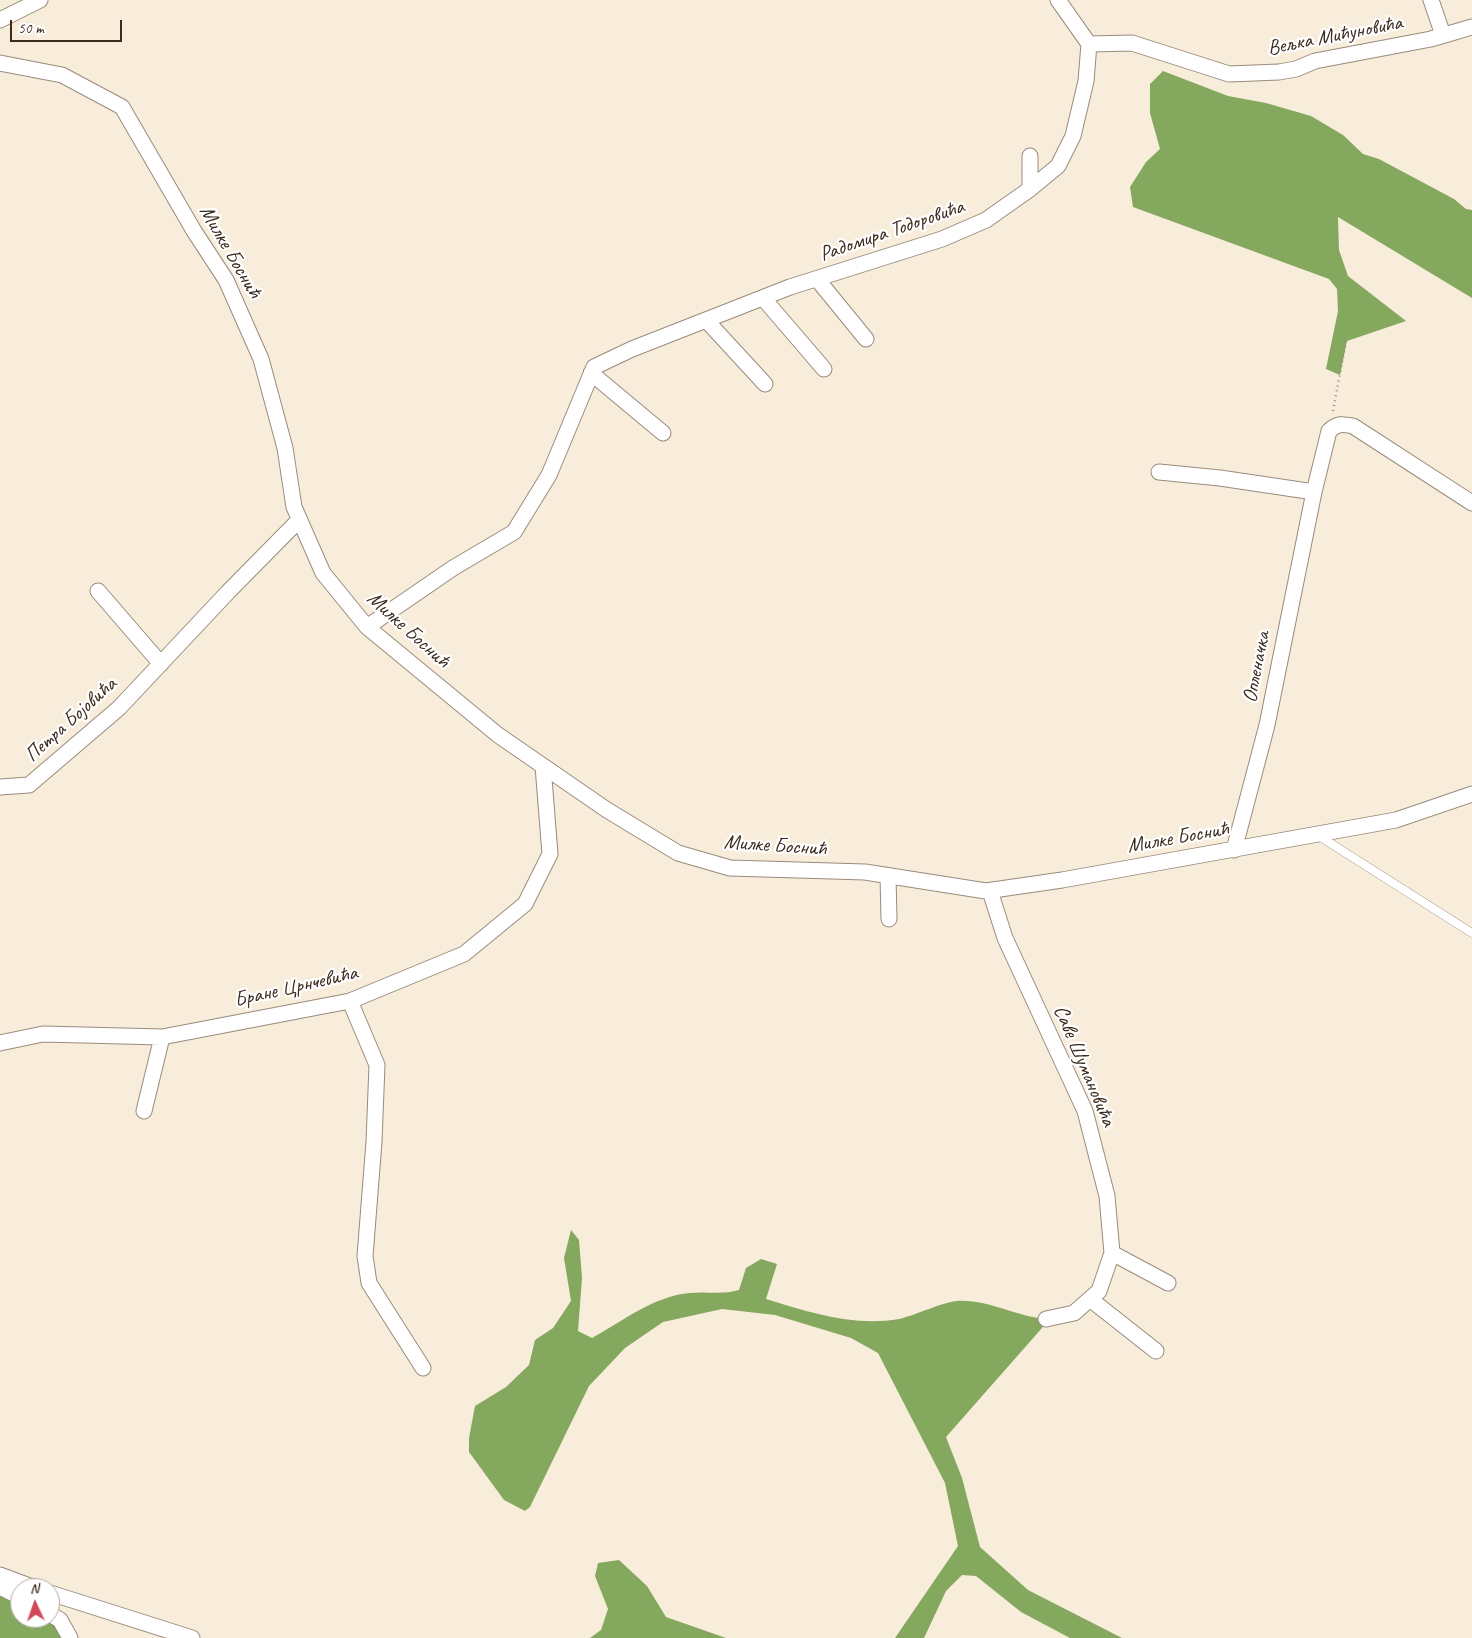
<!DOCTYPE html>
<meta charset="utf-8">
<style>
body{margin:0}
#map{position:relative;width:1472px;height:1638px;overflow:hidden;background:#f8ecdb;font-family:Caveat,sans-serif}
canvas{display:block}
.north{position:absolute;left:10px;top:1578px;width:50px;height:50px;box-sizing:border-box;background:#fff;border:1px solid #b1aaa5;border-radius:50%;rotate:357deg;font-size:14px;font-weight:700;line-height:20px;text-align:center;color:#3b2a1e}
.north::after{content:'';display:block;margin:auto;width:18px;height:22px;background:#d1495b;clip-path:polygon(50% 0,100% 100%,50% 72%,0 100%)}
.scale{position:absolute;left:10px;top:20px;width:112px;height:22px;box-sizing:border-box;border:2px solid #3b2a1e;border-top:0;padding-left:6px;font-size:15px;line-height:18px;white-space:nowrap;color:#3b2a1e;-webkit-text-stroke:4px #fff;paint-order:stroke}
</style>
<div id="map">
<canvas width="1472" height="1638"></canvas>
<div class="north">N</div>
<div class="scale">50 m</div>
</div>
<script>
const context = document.querySelector('canvas').getContext('2d');
context.lineJoin = 'round';
function paint(path, color) {
  context.fillStyle = color;
  context.fill(path, 'evenodd');
}
function strokePath(path, color, width, dash) {
  context.strokeStyle = color;
  context.lineWidth = width;
  context.lineCap = dash ? 'butt' : 'round';
  context.setLineDash(dash || []);
  context.stroke(path);
}
function label(font, color, halo, rows, align = 'center') {
  context.font = font + ' Caveat,sans-serif';
  context.lineWidth = 4.5;
  context.setLineDash([]);
  context.textBaseline = 'middle';
  context.strokeStyle = halo;
  context.fillStyle = color;
  for (const [text, x, y, turn = 0] of rows) {
    context.save();
    context.translate(x, y);
    context.rotate((+turn || 0) * Math.PI / 180);
    context.textAlign = isNaN(turn) ? turn : align;
    if (halo) context.strokeText(text, 0, 0);
    context.fillText(text, 0, 0);
    context.restore();
  }
}
const forest = new Path2D(`
 M1163 71 1228 96 1266 103 1311 116 1343 135 1363 154 1379 159 1454 199 1466 209 1472 210V298L1338 217 1339 250 1348 276 1406 321 1347 341 1340 375 1326 369 1338 311 1337 289 1329 279 1133 207 1130 187 1146 162 1160 149 1150 113V84Z
 M571 1230 579 1240 582 1278 578 1331 592 1338C623 1321 654 1296 690 1293 707 1291 722 1295 739 1290L746 1268 761 1259 777 1264 766 1299C809 1312 853 1327 899 1319 916 1315 943 1302 957 1301 988 1299 1016 1317 1046 1319L1042 1328 946 1437 962 1478 980 1547 1028 1590 1122 1638H1070L1021 1612 976 1576 962 1575 946 1591 924 1638H895L958 1546 945 1483 878 1353 851 1338 775 1315 722 1309 663 1322 625 1348 589 1386 530 1507 525 1511 504 1500 469 1452V1438L475 1406 506 1387 529 1365 535 1340 553 1328 571 1301 564 1258Z
 M619 1560 647 1586 666 1617 726 1638H590L601 1630 608 1609 595 1576 598 1563Z
 M0 1587 20 1597V1618H50L70 1638H0Z`);
const path = new Path2D(`
 M1333 411 1346 341`);
const lane = new Path2D(`
 M1319 836 1472 933`);
const street = new Path2D(`
 M1431 0 1443 35
 M0 20 40 0
 M1089 44 1132 43 1229 74 1279 72 1296 69 1315 61 1431 39 1472 27
 M0 63 62 75 122 107 194 231 226 280 261 359 285 448 294 507 323 573 367 627 498 735 607 810 678 853 730 868 865 872 986 891 1062 880 1396 820 1472 794
 M1030 189V156
 M817 279 866 339
 M763 298 824 369
 M706 320 765 384
 M591 373 663 433
 M1159 472 1220 478 1314 492
 M98 591 161 664
 M367 627 453 568 514 532 549 475 594 367 632 349 790 287 942 239 986 220 1030 189 1058 166 1073 136 1086 81 1089 44 1058 0
 M0 787 29 785 119 708 228 592 299 520
 M1234 850 1267 725 1314 492 1329 431C1337 423 1343 424 1353 426L1472 503
 M888 876 889 919
 M990 891 1005 938 1085 1111 1107 1196 1112 1253 1099 1291 1074 1313 1046 1319
 M350 1001 377 1065 374 1142 365 1256 369 1283 423 1368
 M0 1043 43 1034 162 1037 350 1001 464 954 525 904 550 854 543 766
 M144 1111 162 1037
 M1112 1253 1168 1283
 M1090 1299 1156 1351
 M0 1575 35 1588
 M0 1587 20 1597
 M50 1593 192 1638
 M50 1614 60 1620 70 1638`);
const streetNames = [
 ["Вељка Мићуновића",1335,36,-11],
 ["Радомира Тодоровића",892,231,-19],
 ["Милке Боснић",230,252,60],
 ["Милке Боснић",408,630,42],
 ["Опленачка",1257,667,-79],
 ["Петра Бојовића",71,720,-42],
 ["Милке Боснић",1178,838,-10],
 ["Милке Боснић",775,846,4],
 ["Бране Црнчевића",296,987,-13],
 ["Саве Шумановића",1084,1066,67]
];
paint(forest, '#84a85d');
strokePath(lane, '#9a8b7c', 9);
strokePath(street, '#9a8b7c', 17);
strokePath(path, '#9a8b7c', 2.5, [1, 4]);
strokePath(lane, '#fff', 8);
strokePath(street, '#fff', 15);
label('21px', '#3b2a1e', '#fff', streetNames);
</script>
